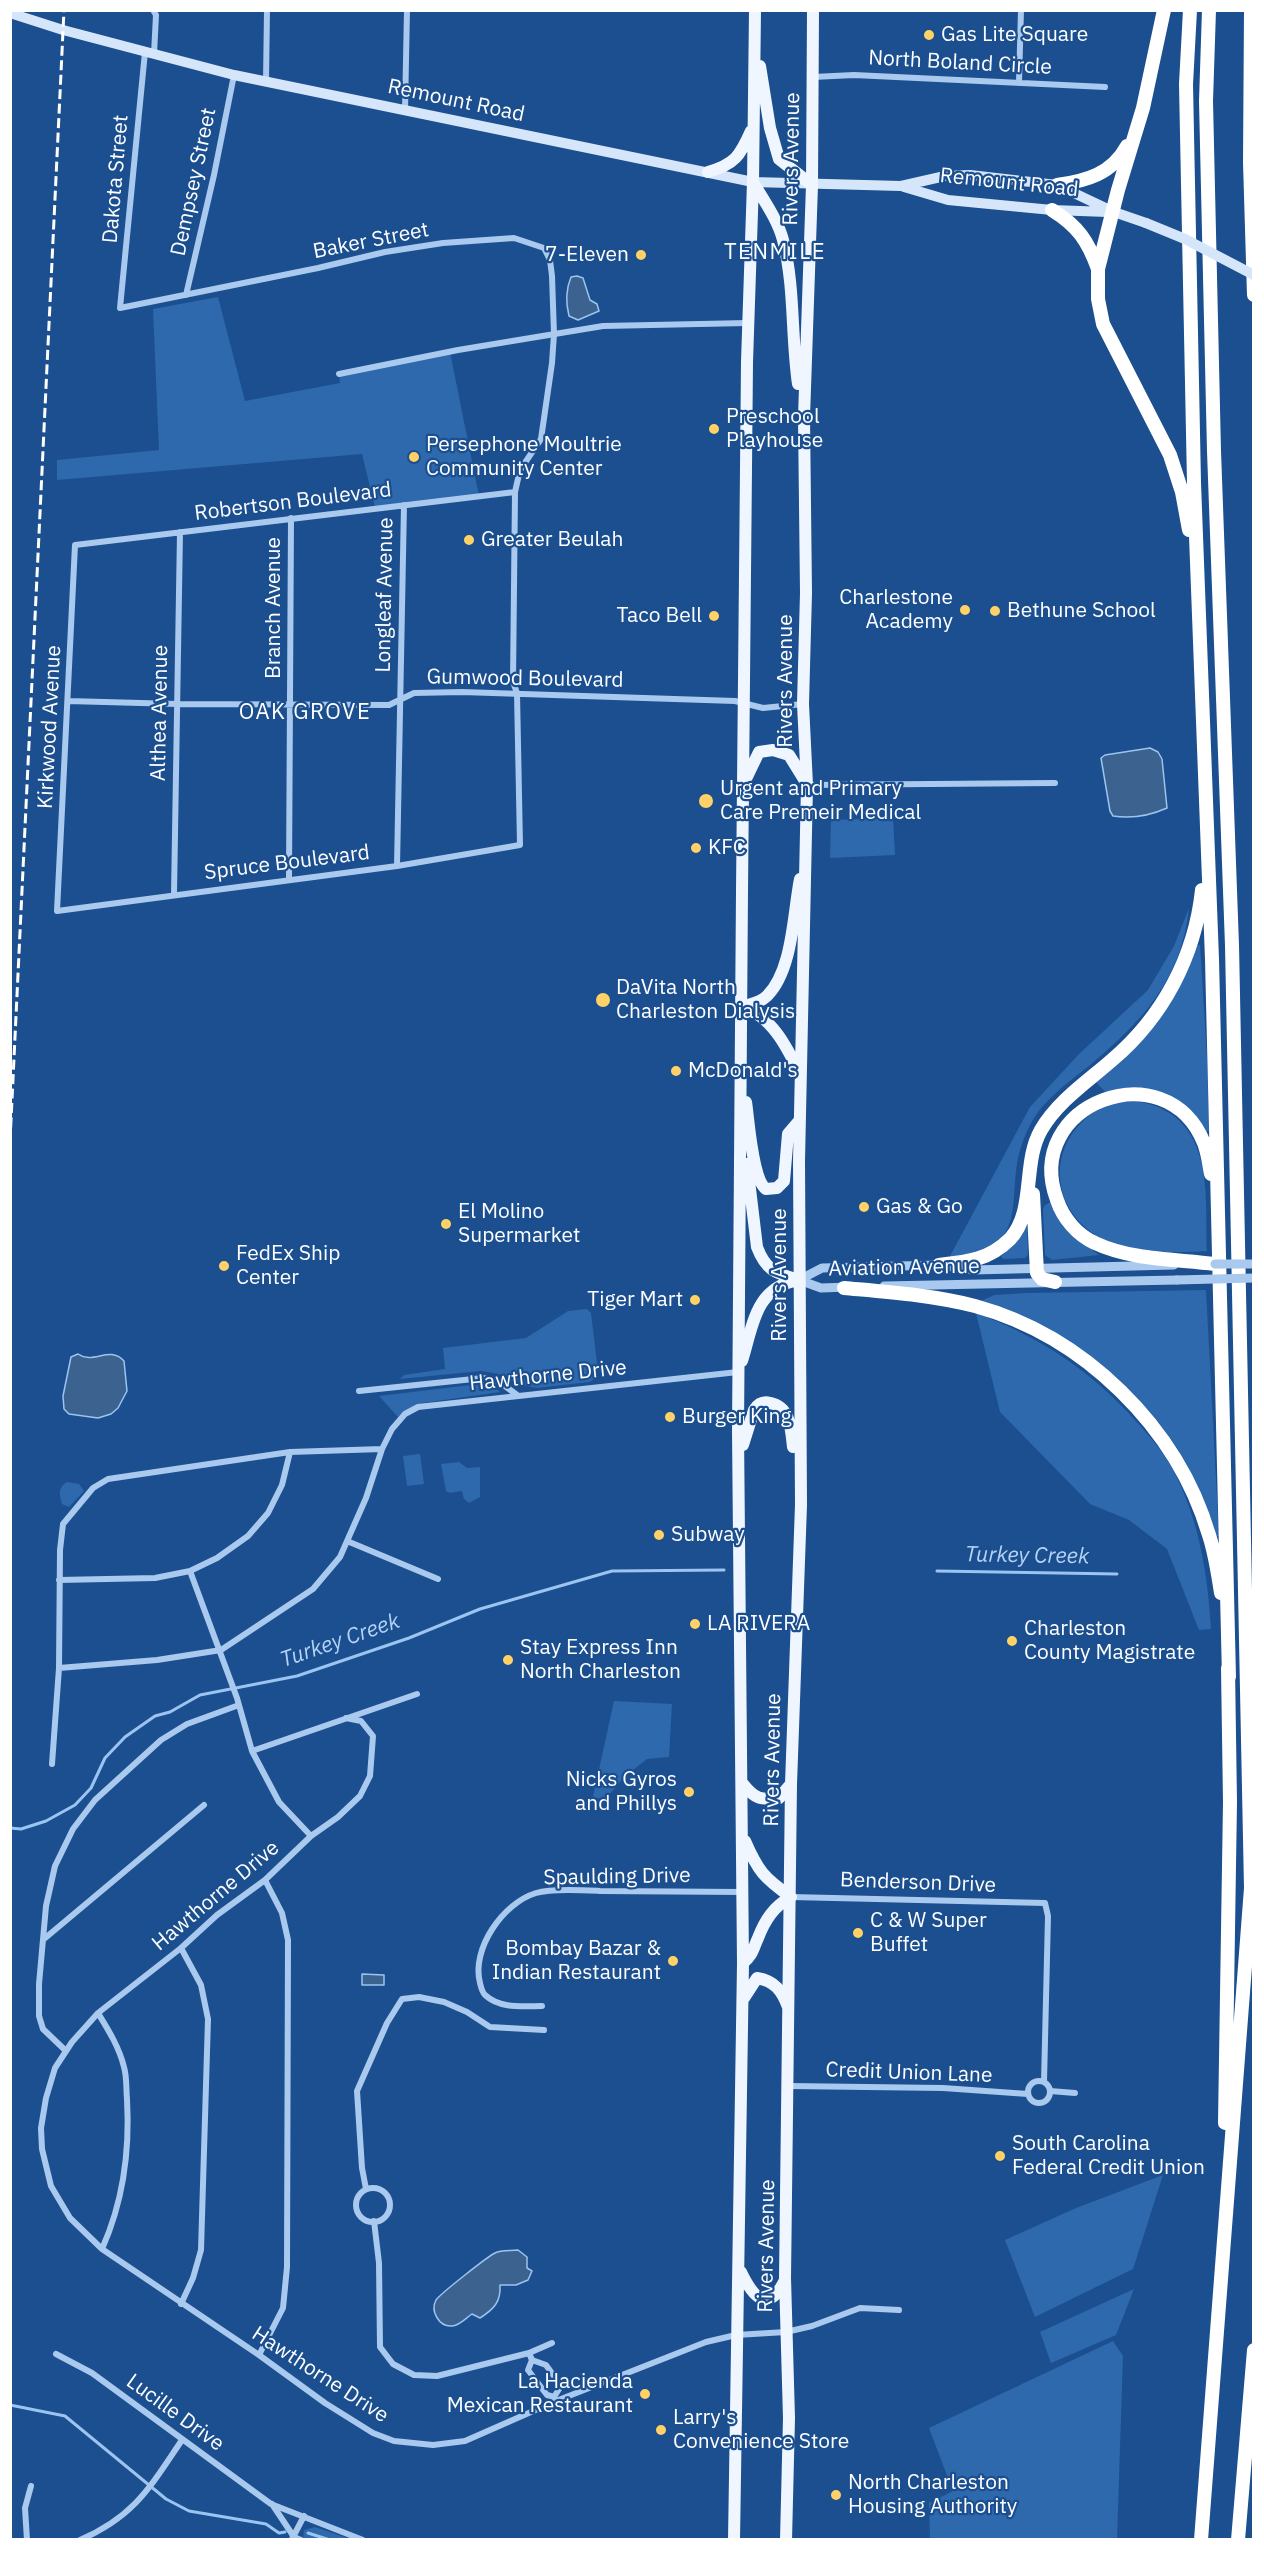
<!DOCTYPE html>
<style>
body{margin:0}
#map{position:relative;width:1264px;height:2550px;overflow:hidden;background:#1b4f8f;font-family:"IBM Plex Sans",sans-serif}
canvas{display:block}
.frame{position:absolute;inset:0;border:12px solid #fff;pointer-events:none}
</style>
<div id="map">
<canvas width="1264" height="2550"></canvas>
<div class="frame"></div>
</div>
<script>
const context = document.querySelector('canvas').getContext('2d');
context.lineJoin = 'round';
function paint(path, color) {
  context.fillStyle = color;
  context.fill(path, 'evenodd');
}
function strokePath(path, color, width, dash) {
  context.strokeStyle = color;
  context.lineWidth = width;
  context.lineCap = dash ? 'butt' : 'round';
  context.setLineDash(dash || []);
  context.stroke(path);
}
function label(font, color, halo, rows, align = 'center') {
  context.font = font + ' "IBM Plex Sans",sans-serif';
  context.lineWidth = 4.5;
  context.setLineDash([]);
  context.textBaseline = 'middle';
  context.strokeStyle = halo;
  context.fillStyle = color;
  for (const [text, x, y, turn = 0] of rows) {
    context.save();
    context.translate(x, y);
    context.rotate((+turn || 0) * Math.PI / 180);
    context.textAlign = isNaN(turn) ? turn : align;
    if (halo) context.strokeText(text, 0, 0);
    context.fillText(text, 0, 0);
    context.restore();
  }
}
const green = new Path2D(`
 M218 297 245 401 340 383 339 374 450 352 479 496 375 508 362 454 57 480V460L159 450 153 309Z
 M893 818 895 855 830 858 831 820Z
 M1189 908C1181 981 1142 1021 1089 1066 1071 1080 1052 1094 1038 1112 1026 1129 1018 1151 1016 1171 1012 1206 1018 1236 981 1254 972 1258 958 1257 949 1258L1030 1107 1079 1054 1148 990 1174 946Z
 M1197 945H1200L1207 1058 1209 1131H1205C1179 1096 1150 1078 1105 1092L1096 1082C1145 1041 1174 1005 1197 945Z
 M1138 1101C1146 1104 1157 1105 1164 1110 1214 1136 1205 1204 1207 1251 1168 1253 1119 1255 1087 1229 1052 1200 1051 1151 1083 1121 1090 1114 1100 1106 1110 1104 1118 1101 1129 1102 1138 1101Z
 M1051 1202 1081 1242 1099 1255 1052 1260 1045 1255 1043 1209 1045 1205Z
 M1027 1222 1028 1255 1025 1258 1003 1259 1001 1256 1014 1245Z
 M1206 1290 1219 1536H1215C1205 1509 1196 1480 1181 1455 1155 1411 1113 1368 1068 1342 1040 1326 1009 1314 981 1301L994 1295 1027 1293Z
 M587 1309 591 1313 598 1371 596 1378 589 1382 537 1388 520 1385 499 1374 481 1371 400 1379 404 1375 445 1369 443 1348 526 1338 568 1311Z
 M976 1313C1038 1336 1090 1370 1134 1419 1148 1434 1163 1451 1173 1470 1199 1518 1208 1576 1211 1629L1199 1630 1167 1549 1129 1520 1090 1504 1000 1412Z
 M479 1384 493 1386 500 1392 423 1403 398 1417 379 1396Z
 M420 1454 424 1484 407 1486 403 1456Z
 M459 1462 467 1468 480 1467V1497L469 1503 464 1499 462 1491 450 1493 446 1491 441 1464Z
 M67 1482 79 1484 84 1491 69 1507 62 1504C59 1495 58 1487 67 1482Z
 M614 1701 672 1704 669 1757 647 1759 624 1777 605 1800 593 1797Z
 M1163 2175 1133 2269 1035 2317 1005 2240 1076 2208Z
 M1134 2289 1116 2335 1051 2363 1040 2332Z
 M1113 2341 1123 2356 1117 2539H930L929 2503 953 2491 929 2428Z
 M315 2527 350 2539H303L304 2530Z`);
const water = new Path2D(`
 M577 276 583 278 590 300 597 304 599 311 578 320 569 316C566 304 566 289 571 277Z
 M1150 748 1158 752 1162 759 1167 808C1149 816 1132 819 1113 816L1110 811 1101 758 1105 755Z
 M78 1354C94 1365 109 1345 124 1361L127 1391 118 1408 111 1414 98 1418 69 1414 64 1409 63 1396 71 1357Z
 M362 1974 384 1975V1985H362Z
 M518 2250 527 2257V2268L532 2271 528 2280 516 2285H500C501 2302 494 2309 480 2318L472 2314C466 2318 459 2326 452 2326 439 2327 430 2311 436 2300 440 2294 487 2257 495 2253 501 2250 510 2251 518 2250Z`);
const stream = new Path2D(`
 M937 1571 1117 1574
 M10 1828 21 1829 46 1821 75 1805 91 1788 105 1758 125 1737 155 1716 170 1712 200 1695 297 1676 409 1638 480 1609 612 1571 724 1570
 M10 2405 65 2416 166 2499 189 2511 266 2524 279 2533 285 2532
 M308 2533 330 2540`);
const minor = new Path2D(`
 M153 10 156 15 154 54
 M145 52 120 308 318 268 385 252 443 243 514 238 544 248 550 260 552 276 554 334 552 363 541 439 520 470 515 492 513 682 517 693 520 845 397 866 57 911 75 545 515 492
 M813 77 854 75 1105 87
 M266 82 267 10
 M1019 82 1021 10
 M405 110 407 10
 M186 295 214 175 234 75
 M339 374 458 350 603 326 748 323
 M68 701 177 704 389 705 414 693 462 692 735 701 763 708 803 704
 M807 785 1055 783
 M397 866 404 505
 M289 878 291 518
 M174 894 180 532
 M359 1391 483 1378 501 1383 517 1395
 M347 1541 438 1579
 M190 1571 237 1698 252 1751 279 1802 311 1836
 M59 1580 155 1578 190 1571 217 1558 248 1536 268 1513 282 1485 290 1452
 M59 1668 157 1660 221 1650 313 1589 340 1557 366 1498 382 1449 392 1429 405 1414 418 1407 738 1372
 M346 1718 361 1721 373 1736 370 1776 360 1796 338 1817 311 1836 265 1880 217 1915 181 1948 98 2013 72 2042 55 2068 46 2098 41 2128 42 2149 51 2186 70 2218 102 2249 259 2355 325 2403 373 2433 394 2441 433 2445 465 2441 556 2401 706 2342 736 2335 786 2332 812 2326 860 2308 899 2310
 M252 1751 417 1694
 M52 1764 59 1668 60 1550 63 1524 93 1488 108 1479 290 1452 382 1449
 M791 1897 1045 1903 1048 1916 1044 2082
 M44 1939 204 1805
 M181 1948 201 1985 208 2019 201 2250 193 2278 181 2304
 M542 2006C523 2006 500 2009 485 1995 482 1992 481 1987 480 1983 471 1949 503 1903 536 1893 552 1888 582 1890 600 1891 647 1891 694 1892 742 1892
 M98 2013C109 2031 119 2047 124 2067 127 2077 126 2089 127 2099 130 2151 123 2202 102 2249
 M66 2051 43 2029 39 2016V1984L46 1906 55 1866 73 1829 95 1800 161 1740 187 1724 239 1705
 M1028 2092a11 11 0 1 1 22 0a11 11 0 1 1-22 0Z
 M789 2086 943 2088 1028 2094
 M1050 2091 1075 2093
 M356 2205a17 17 0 1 1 34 0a17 17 0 1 1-34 0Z
 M366 2189 362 2168 357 2091 387 2023 402 1999 419 1997 444 2002 467 2012 490 2027 544 2030
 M374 2221 379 2263 380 2347 393 2364 414 2375 437 2376 529 2353 552 2343
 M529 2353 532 2360 528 2370 547 2395 554 2397
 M56 2354 92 2373 271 2504 363 2540
 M259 2355 283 2308 287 2267 288 1940 282 1913 265 1880
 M532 2360 546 2365 561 2386 554 2397
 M272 2504 294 2537 301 2540
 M292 2539 304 2516
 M27 2540 25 2508 31 2486
 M80 2540C135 2516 150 2487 182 2440`);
const tertiary = new Path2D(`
 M799 1280 822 1268 939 1265 973 1270 1174 1265
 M799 1280 821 1288 849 1287
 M884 1286 1177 1280`);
const secondary = new Path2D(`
 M10 13 63 30 234 75 753 182 901 186 945 176 970 175 1057 185 1114 212 1146 223
 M904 187 948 200 1052 210 1108 212`);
const primary = new Path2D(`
 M760 66 770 128 779 159 812 185
 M708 172C735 164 740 156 751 131
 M753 182C763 199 778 220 783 240 795 287 791 336 798 384
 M745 781 759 752 773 750 789 755 807 784
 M741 1007C750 1004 760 1003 767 996 793 970 793 914 800 879
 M741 1007C771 1014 788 1049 800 1074
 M746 1102C749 1121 752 1179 766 1189L777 1188 784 1181 788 1134 800 1120
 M747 1164 757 1247C766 1271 776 1273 799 1280
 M742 1361C753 1327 754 1288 798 1280
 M743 1445 754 1410C758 1404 763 1401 770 1403 791 1407 791 1431 793 1447
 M743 1784C755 1799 760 1800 779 1798L791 1784
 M745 1841C758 1871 764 1878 791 1897
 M743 1963C753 1955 753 1949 758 1938 765 1920 774 1906 791 1897
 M744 1998 757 1978C775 1981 782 1991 788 2007
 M741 2272C752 2295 767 2315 784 2282
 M734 2540 743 1963 738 1431 742 891 747 362 753 182 755 10
 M786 2540 789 2418 785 2278 791 1784 801 1505 799 1161 807 785 803 704 806 593 804 417 812 185 813 10`);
const motorway = new Path2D(`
 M1164 10 1143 108 1118 190 1098 269V299L1103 324 1170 455 1182 492 1189 530
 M1190 10 1186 84 1194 483 1212 959 1229 1677
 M1251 10 1250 162 1254 295
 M1057 185C1086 181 1112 174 1127 146
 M1052 210C1078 226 1088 241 1098 269
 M1211 1174C1209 1164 1208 1153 1204 1143 1166 1049 1021 1104 1057 1200 1063 1218 1077 1235 1095 1243 1131 1260 1175 1259 1215 1264
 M1033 1194 1037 1273 1042 1279 1055 1282
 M939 1265C967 1262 989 1260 1010 1239 1036 1211 1022 1163 1041 1130 1058 1101 1087 1082 1112 1060 1163 1017 1195 956 1202 890
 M844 1288C888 1292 932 1295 975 1306 1084 1336 1177 1427 1209 1535 1215 1553 1218 1573 1221 1593
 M1225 2123 1230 1802 1228 1668
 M1201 2540 1251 1888 1232 945 1214 451 1206 101 1209 10
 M1238 2540 1254 2350`);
const rail = new Path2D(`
 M10 1142 64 10`);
const tertiaryBridge = new Path2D(`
 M1215 1264H1254
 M1177 1280 1254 1278`);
const secondaryBridge = new Path2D(`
 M1146 223 1185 239 1254 275`);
const markers = [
 [929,35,6,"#ffd166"],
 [641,255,6,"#ffd166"],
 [714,429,6,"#ffd166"],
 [414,457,6,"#ffd166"],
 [469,540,6,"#ffd166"],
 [965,610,6,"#ffd166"],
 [995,611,6,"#ffd166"],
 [714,616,6,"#ffd166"],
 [706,801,8,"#ffd166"],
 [696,848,6,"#ffd166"],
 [603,1000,8,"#ffd166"],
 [676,1071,6,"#ffd166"],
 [864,1207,6,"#ffd166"],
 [446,1224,6,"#ffd166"],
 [224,1266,6,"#ffd166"],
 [695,1300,6,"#ffd166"],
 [670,1417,6,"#ffd166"],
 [659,1535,6,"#ffd166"],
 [695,1624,6,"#ffd166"],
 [1012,1641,6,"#ffd166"],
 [508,1660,6,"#ffd166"],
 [689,1792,6,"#ffd166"],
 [858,1933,6,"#ffd166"],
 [673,1961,6,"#ffd166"],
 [1000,2156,6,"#ffd166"],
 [645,2394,6,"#ffd166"],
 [661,2430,6,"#ffd166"],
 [836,2495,6,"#ffd166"]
];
const poiNames = [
 ["Gas Lite Square",941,35],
 ["7-Eleven",629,255,"right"],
 ["Preschool",726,417],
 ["Playhouse",726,441],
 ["Persephone Moultrie",426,445],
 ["Community Center",426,469],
 ["Greater Beulah",481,540],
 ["Charlestone",953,598,"right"],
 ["Academy",953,622,"right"],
 ["Bethune School",1007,611],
 ["Taco Bell",702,616,"right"],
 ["Urgent and Primary",720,789],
 ["Care Premeir Medical",720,813],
 ["KFC",708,848],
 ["DaVita North",616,988],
 ["Charleston Dialysis",616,1012],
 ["McDonald's",688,1071],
 ["Gas & Go",876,1207],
 ["El Molino",458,1212],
 ["Supermarket",458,1236],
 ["FedEx Ship",236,1254],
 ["Center",236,1278],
 ["Tiger Mart",683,1300,"right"],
 ["Burger King",682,1417],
 ["Subway",671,1535],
 ["LA RIVERA",707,1624],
 ["Charleston",1024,1629],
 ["County Magistrate",1024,1653],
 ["Stay Express Inn",520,1648],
 ["North Charleston",520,1672],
 ["Nicks Gyros",677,1780,"right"],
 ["and Phillys",677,1804,"right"],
 ["C & W Super",870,1921],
 ["Buffet",870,1945],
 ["Bombay Bazar &",661,1949,"right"],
 ["Indian Restaurant",661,1973,"right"],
 ["South Carolina",1012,2144],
 ["Federal Credit Union",1012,2168],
 ["La Hacienda",633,2382,"right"],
 ["Mexican Restaurant",633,2406,"right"],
 ["Larry's",673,2418],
 ["Convenience Store",673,2442],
 ["North Charleston",848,2483],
 ["Housing Authority",848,2507]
];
const streetNames = [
 ["North Boland Circle",960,63,3],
 ["Remount Road",456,101,12],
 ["Rivers Avenue",792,159,-89],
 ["Dakota Street",116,179,-85],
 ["Dempsey Street",194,182,-78],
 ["Remount Road",1009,183,6],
 ["Baker Street",371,241,-11],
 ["Robertson Boulevard",293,502,-7],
 ["Longleaf Avenue",385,595,-89],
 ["Branch Avenue",274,608,-90],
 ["Gumwood Boulevard",525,679,1],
 ["Rivers Avenue",786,681,-90],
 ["Althea Avenue",160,713,-89],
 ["Kirkwood Avenue",50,727,-87],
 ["Spruce Boulevard",287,863,-7],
 ["Aviation Avenue",904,1268,-1],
 ["Rivers Avenue",780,1275,-90],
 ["Hawthorne Drive",548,1376,-6],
 ["Rivers Avenue",773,1760,-89],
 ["Spaulding Drive",617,1877,-1],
 ["Benderson Drive",918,1883,2],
 ["Hawthorne Drive",216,1896,-40],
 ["Credit Union Lane",909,2073,2],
 ["Rivers Avenue",767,2246,-89],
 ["Hawthorne Drive",320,2375,33],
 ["Lucille Drive",175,2413,36]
];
const neighbourhoodNames = [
 ["TENMILE",775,253],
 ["OAK GROVE",305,713]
];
const waterNames = [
 ["Turkey Creek",1027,1556,1],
 ["Turkey Creek",340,1641,-19]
];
paint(green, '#2e69ad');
paint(water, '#3c6290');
strokePath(water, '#9cc4f0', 1.5);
strokePath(stream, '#9cc4f0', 3);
strokePath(minor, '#a9c9ee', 6);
strokePath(tertiary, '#a9c9ee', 9);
strokePath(secondary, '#d6e6fa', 10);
strokePath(primary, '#f0f6ff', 12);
strokePath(motorway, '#fff', 14);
strokePath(rail, '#fff', 3, [10, 4.5]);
strokePath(tertiaryBridge, '#a9c9ee', 9);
strokePath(secondaryBridge, '#d6e6fa', 10);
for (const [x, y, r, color] of markers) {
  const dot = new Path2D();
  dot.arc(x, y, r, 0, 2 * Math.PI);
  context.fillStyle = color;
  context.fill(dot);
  strokePath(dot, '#1b4f8f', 2);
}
label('21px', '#fff', '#1b4f8f', poiNames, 'left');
label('21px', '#fff', '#1b4f8f', streetNames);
context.letterSpacing = '1.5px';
label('22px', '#fff', '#1b4f8f', neighbourhoodNames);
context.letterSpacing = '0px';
label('italic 22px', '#b5d3f5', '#1b4f8f', waterNames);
</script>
